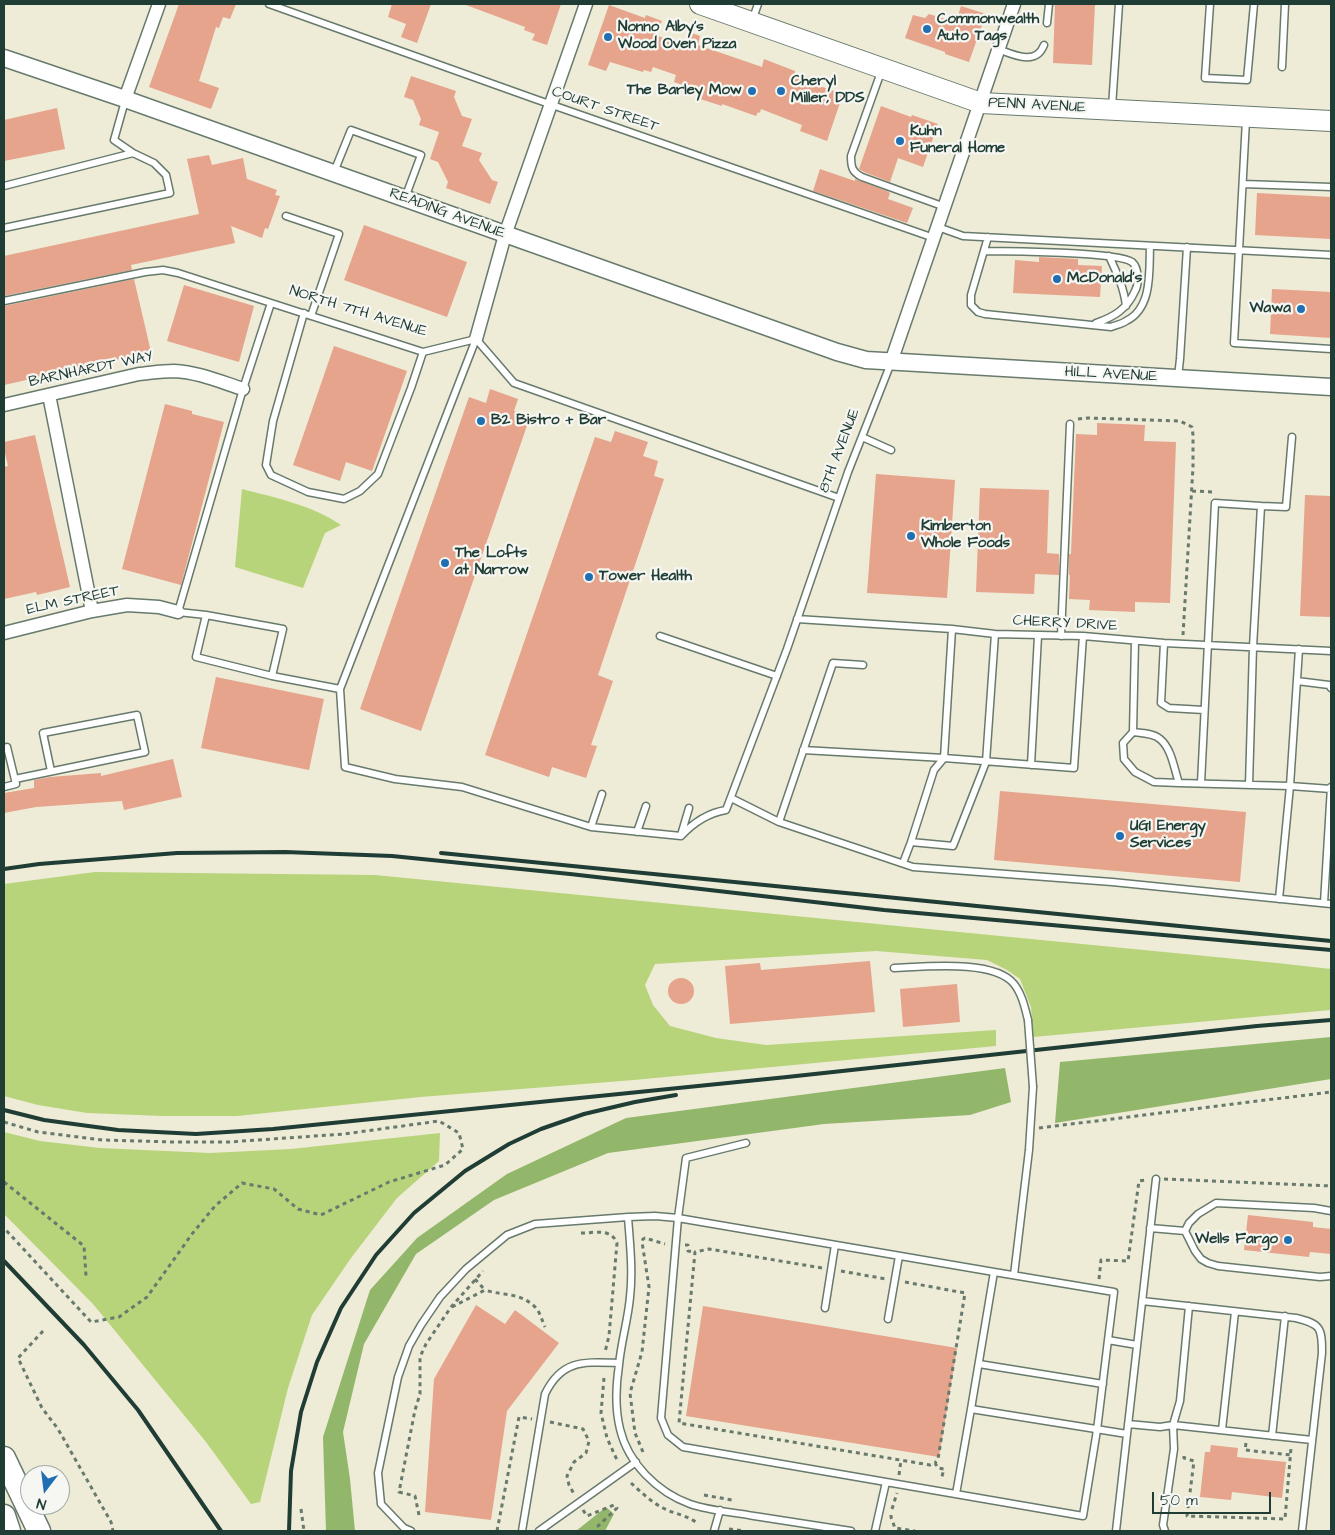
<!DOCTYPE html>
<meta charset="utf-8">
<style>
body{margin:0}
#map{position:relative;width:1335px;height:1535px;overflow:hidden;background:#eeebd7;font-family:"Architects Daughter",sans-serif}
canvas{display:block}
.frame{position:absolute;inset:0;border:5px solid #1f3d34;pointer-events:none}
.north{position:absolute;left:20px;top:1465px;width:50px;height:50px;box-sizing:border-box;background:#f6f6f2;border:1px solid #a0aca6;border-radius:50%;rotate:195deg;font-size:14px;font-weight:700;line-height:20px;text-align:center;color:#1f3d34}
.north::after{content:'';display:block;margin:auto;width:18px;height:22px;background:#1f6fb2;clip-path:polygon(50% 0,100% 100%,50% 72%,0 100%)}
.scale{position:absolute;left:1152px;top:1492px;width:119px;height:22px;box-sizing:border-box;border:2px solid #1f3d34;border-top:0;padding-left:6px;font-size:15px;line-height:18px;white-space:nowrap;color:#1f3d34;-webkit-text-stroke:4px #f6f6f2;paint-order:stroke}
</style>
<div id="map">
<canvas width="1335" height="1535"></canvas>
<div class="frame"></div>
<div class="north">N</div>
<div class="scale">50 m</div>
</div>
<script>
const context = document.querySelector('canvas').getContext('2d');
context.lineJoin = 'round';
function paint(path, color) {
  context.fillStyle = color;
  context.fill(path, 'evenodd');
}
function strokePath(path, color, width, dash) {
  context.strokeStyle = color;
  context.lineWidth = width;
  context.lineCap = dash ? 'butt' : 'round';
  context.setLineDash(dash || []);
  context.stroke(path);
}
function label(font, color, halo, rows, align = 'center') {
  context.font = font + ' "Architects Daughter",sans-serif';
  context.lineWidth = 4.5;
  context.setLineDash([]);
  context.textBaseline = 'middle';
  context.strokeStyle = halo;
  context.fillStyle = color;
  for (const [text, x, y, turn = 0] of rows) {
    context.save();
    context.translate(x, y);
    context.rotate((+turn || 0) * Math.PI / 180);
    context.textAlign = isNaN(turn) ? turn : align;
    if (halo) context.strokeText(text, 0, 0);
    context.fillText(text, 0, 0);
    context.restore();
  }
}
const green = new Path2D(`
 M242 489C276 498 312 505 341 525L325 533 303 588 235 567Z
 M95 872 375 875 1277 963 1331 969V1010L1033 1037 1031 1007 1020 979 1007 970 987 960 876 951 655 964 645 985 653 1005 670 1026 716 1038 766 1045 996 1030V1046L634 1080 421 1097 237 1116H162L87 1113 38 1105 4 1096V884Z
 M4 1132 40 1141 100 1148 210 1153 291 1149 440 1133 439 1161 397 1198 351 1258 312 1315 288 1388 260 1502 251 1504 206 1442 93 1304 4 1214Z`);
const forest = new Path2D(`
 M1331 1037V1079L1055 1123 1060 1062Z
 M1005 1068 1011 1102 970 1115 824 1124 608 1153 494 1200 416 1254 364 1344 343 1432 350 1479 355 1531H326L323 1437 370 1290 417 1238 507 1174 626 1118Z
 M606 1507 614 1514 605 1531H576Z`);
const building = new Path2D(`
 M179 4H236L230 19 223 17 219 28 216 27 199 81 219 88 211 109 149 87Z
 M392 4H431L417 43 401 37 406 24 388 17Z
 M466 4H561L547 45 532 40 535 34 524 30 525 27 466 5Z
 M1055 4H1095L1092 65 1053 63Z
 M609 5 645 18 646 15 662 21 656 35 684 46 689 32 700 36 698 45 762 67 764 59 795 71V73L813 78 811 83 843 94 827 141 800 131 802 125 761 109 760 113 758 112 756 116 722 104V106L697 98 700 91 674 82 676 75 653 67 651 72 644 70 643 72 610 62 606 71 588 65Z
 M961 6 986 14 969 62 945 54V52L905 38 913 15 925 18 929 14 956 22Z
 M411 76 456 91 454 97 462 116 472 119 462 146 482 153 479 160 492 180 498 182 490 204 446 188 448 182 438 162 430 159 439 132 419 125 421 119 413 100 404 97Z
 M881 106 911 117 912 115 938 124 923 167 898 158 890 182 864 172 859 169Z
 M57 108 65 149 4 161V120Z
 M209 155 212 165 243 158 247 179 277 190 275 195 280 196 268 229 265 228 262 238 231 226 235 243 131 265 132 270 4 296V256L199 214 187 159Z
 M820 169 855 181V179L887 191 890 193 888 199 913 208 907 223 813 191Z
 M1257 193 1331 197V239L1255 235Z
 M364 225 467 262 447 317 344 280Z
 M1039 257 1078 259V265L1102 266 1100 297 1013 293 1015 260 1039 262Z
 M134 279 151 352 4 385V306Z
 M184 285 254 306 239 362 167 341Z
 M1272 289 1331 292V338L1270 334Z
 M334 346 407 371 372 471 346 462 340 481 293 465Z
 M490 389 518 399 514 411 530 417 421 731 360 709 469 397 486 403Z
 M165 404 192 411V414L224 422 181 585 122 569Z
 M1097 423 1145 425 1144 441 1176 442 1170 603 1135 602V612L1089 610 1090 600 1069 599 1070 575H1069V554H1071L1076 434 1097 435Z
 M615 431 648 442 643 456 658 461 654 476 664 479 598 675 613 681 591 745 597 746 586 778 552 767 549 777 485 755 595 437 611 442Z
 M35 435 70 587 37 595 36 592 4 599V467L8 466 4 449V442Z
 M876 474 955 480 947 598 867 593Z
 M980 488 1049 490 1047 553 1059 554V575L1035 574 1034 594 976 592Z
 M1305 495 1331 496V617L1300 616Z
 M216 677 324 699 309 770 201 748Z
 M173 759 182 797 124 810 122 801 36 807 4 813V793L34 788V780L50 777 101 773V776Z
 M1000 791 1246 812 1240 882 994 860Z
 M870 961 875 1012 730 1024 725 966 760 963 761 970Z
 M668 991a13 13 0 1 1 26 0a13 13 0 1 1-26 0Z
 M957 984 960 1022 903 1027 900 989Z
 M1248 1215 1313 1222V1227L1331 1229V1254L1310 1252 1309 1257 1244 1250Z
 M476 1305 505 1324 515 1310 559 1343 507 1411 491 1520 425 1512 434 1379Z
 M703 1306 957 1348 939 1457 686 1416Z
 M1211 1445 1238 1448 1237 1457 1286 1462 1282 1498 1232 1492 1231 1500 1200 1497 1205 1452H1210Z`);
const path = new Path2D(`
 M1078 419 1088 418 1180 421 1192 427 1193 435V467L1183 635
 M1192 491 1214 492
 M4 1122 38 1132 103 1140 173 1142H229L344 1134 439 1121 459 1133 463 1149 445 1165 389 1182 321 1215 298 1209 274 1189 242 1183 215 1206 192 1234 147 1297 119 1317 91 1322 4 1228
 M1039 1128 1331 1092
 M1164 1179 1331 1186
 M4 1182 84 1246 86 1276
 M581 1233C595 1233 611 1228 617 1243L609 1336 605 1352
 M685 1245H688V1251L695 1252
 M822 1268 709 1249 695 1252 679 1423 930 1465 935 1463 938 1468 944 1469 941 1480
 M841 1271 886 1279
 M475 1279 485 1290
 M1099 1279 1101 1260 1128 1261 1139 1181 1146 1180
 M905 1282 965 1293 938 1459 935 1463
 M452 1307 485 1290C503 1296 519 1292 534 1306 540 1311 542 1321 545 1327
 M43 1331 18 1358 42 1408 58 1429 111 1522 113 1531
 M604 1378 601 1413 607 1438 617 1460
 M550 1422 583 1429 589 1441 586 1453 574 1462 567 1476 569 1485 574 1494
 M1246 1443 1245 1450 1291 1455
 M643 1452 635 1433 630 1393 642 1352 649 1287 642 1242 643 1239 645 1238 665 1244
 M1184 1456V1458L1194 1461 1187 1516 1285 1519 1291 1448
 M899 1475 901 1460
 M631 1483C641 1492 651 1502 663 1508 674 1514 687 1515 697 1523
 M704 1495 732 1500
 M301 1509 304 1531
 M892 1509 897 1493
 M583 1510 587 1516 614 1505 617 1508 597 1527 599 1531
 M419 1515 415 1496 399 1492 415 1410 420 1394V1357L426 1344 451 1307 483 1271
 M891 1515V1517L895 1528 915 1531
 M729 1529 744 1531
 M497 1531 519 1417 532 1419`);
const service = new Path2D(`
 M269 4 535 99 934 238
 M1210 4 1205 78 1247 80 1254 4
 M752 21 758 4
 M1047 23 1049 4
 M998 49C1014 55 1036 66 1044 45
 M1282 67 1285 4
 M881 72 851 156C851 167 852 172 862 177L945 207
 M1112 107 1119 4
 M1246 120 1234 343 1331 349
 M334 172 351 130 421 155 405 198
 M1243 184 1331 187
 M4 186 133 153
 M286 216 339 234 311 316
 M938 227 963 236 1331 255
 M4 228 170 193 166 175 154 163 133 153 114 140 125 101
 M988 237 971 295V305L978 312 985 314 1111 327C1116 325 1122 324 1126 321 1153 308 1149 270 1150 246
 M984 251C1006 251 1119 252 1132 262 1139 268 1139 284 1135 291 1127 309 1114 317 1096 323
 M1109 256C1117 273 1124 288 1126 306
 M4 301 145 272 163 270 178 273 423 352 476 339
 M304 313 273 421 266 465 271 475 308 492 344 499 360 491 378 474 411 388 423 352
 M476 339 340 689 345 767 395 779 462 787 591 827 681 836
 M476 339 514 383 839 498
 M1178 377 1180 359 1187 247
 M862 437 891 450
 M206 615 178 612 243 389 271 303
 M797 619 952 629 995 634 1083 636 1164 643 1331 651
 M660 636 777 676
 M1061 636 1070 424
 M1164 643 1161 703 1169 708 1204 710
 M272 676 283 629 206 615 196 657 272 676 340 689
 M1297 681 1329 685 1331 688
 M1133 732C1141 733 1153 733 1160 739 1172 749 1174 769 1179 783L1154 782 1135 772 1124 759 1123 743 1133 732 1135 641
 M4 748 7 747 16 784 4 787
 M803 750 944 758 1074 768 1083 636
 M1031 765 1038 636
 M15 779 145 752 137 715 43 733 51 771
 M1179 783 1290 786 1331 789
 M1201 783 1215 503 1261 506
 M1249 785 1253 647 1261 506 1286 507 1292 437
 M731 798 779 822 913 867 1112 882 1331 904
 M779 822 833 663 863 665
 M591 827 602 794
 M637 832 646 806
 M681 835 689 808
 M681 836C694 822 708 813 726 810L787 649 848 472 891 363
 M911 842 953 846 986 762 995 634
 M903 863 911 842 934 770 944 758 952 629
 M1279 899 1290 786 1299 649
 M1324 903 1331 787
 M894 968C923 967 994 959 1014 984 1022 994 1025 1008 1028 1020
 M746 1143 686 1158 678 1218 661 1418 668 1435 683 1447 1083 1516 1097 1430 1108 1340
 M1331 1211 1314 1208 1216 1203 1198 1214 1189 1223 1185 1231 1195 1251 1201 1259 1208 1263 1218 1266 1320 1277 1331 1276
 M628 1217C630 1244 633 1271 630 1297 628 1320 621 1342 619 1365 616 1385 615 1409 620 1429 628 1463 657 1492 690 1504 710 1511 733 1512 754 1516 786 1521 819 1526 851 1531
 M1150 1228 1185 1231
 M994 1272 1114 1292 1108 1340 1137 1345
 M1014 1275 1029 1150 1033 1087
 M1142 1301 1296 1318C1321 1324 1322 1328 1322 1353L1302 1531
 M1189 1306 1180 1401 1173 1425 1312 1440
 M825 1308 835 1245
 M888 1319 899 1256
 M979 1364 1103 1384
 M1128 1424 1160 1427 1173 1425 1174 1449 1163 1525 1165 1531
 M1222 1430 1235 1312
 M1272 1436 1285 1316
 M956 1494 971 1409
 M411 1531 404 1528 381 1504 378 1473 398 1377 409 1346 421 1325 440 1297 466 1269 507 1235 535 1224 628 1217 655 1216 678 1218 994 1272 971 1409 1127 1434
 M522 1531 545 1394C562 1359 584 1362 619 1363
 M539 1531 636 1462
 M714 1531 720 1510
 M875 1531 886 1482
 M1116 1531 1156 1179`);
const minor = new Path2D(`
 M125 99 159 4
 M476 339 505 235 586 4
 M891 362 1014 4
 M49 395 92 611
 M4 405 139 374C150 373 162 371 174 371 198 372 221 382 243 389
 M4 633 92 611 127 605 159 607 178 612`);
const tertiary = new Path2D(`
 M4 58 125 99 837 352 866 360 1331 387`);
const primary = new Path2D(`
 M700 4 981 103 1331 121`);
const motorway = new Path2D(`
 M4 1458 39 1531
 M4 1516 9 1531`);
const rail = new Path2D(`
 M441 853 1331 941
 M4 869 39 864 177 853 285 852 392 856 570 874 884 910 1331 950
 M4 1110 44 1120 118 1130 196 1134 273 1129 787 1077 1257 1026 1331 1020
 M4 1261 84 1345 138 1410 221 1531
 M289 1531 291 1471 301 1412 317 1362 341 1308 376 1255 414 1213 465 1171 509 1144 541 1129 584 1114 635 1102 676 1095`);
const serviceBridge = new Path2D(`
 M1028 1020 1033 1087`);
const markers = [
 [927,29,5,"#1f6fb2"],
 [608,37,5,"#1f6fb2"],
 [752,91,5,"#1f6fb2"],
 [781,91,5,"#1f6fb2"],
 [900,141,5,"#1f6fb2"],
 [1057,279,5,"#1f6fb2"],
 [1301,309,5,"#1f6fb2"],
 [481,421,5,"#1f6fb2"],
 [911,536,5,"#1f6fb2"],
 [445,563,5,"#1f6fb2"],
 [589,577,5,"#1f6fb2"],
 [1120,836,5,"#1f6fb2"],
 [1288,1240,5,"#1f6fb2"]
];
const poiNames = [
 ["Commonwealth",937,20],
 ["Auto Tags",937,37],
 ["Nonno Alby’s",618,28],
 ["Wood Oven Pizza",618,45],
 ["Cheryl",791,82],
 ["Miller, DDS",791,99],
 ["The Barley Mow",742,91,"right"],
 ["Kuhn",910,132],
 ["Funeral Home",910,149],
 ["McDonald's",1067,279],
 ["Wawa",1291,309,"right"],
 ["B2 Bistro + Bar",491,421],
 ["Kimberton",921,527],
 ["Whole Foods",921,544],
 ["The Lofts",455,554],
 ["at Narrow",455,571],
 ["Tower Health",599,577],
 ["UGI Energy",1130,827],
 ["Services",1130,844],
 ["Wells Fargo",1278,1240,"right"]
];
const streetNames = [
 ["PENN AVENUE",1037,106,3],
 ["COURT STREET",605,110,19],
 ["READING AVENUE",447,214,20],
 ["NORTH 7TH AVENUE",358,312,17],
 ["BARNHARDT WAY",91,370,-12],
 ["HILL AVENUE",1111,375,3],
 ["8TH AVENUE",840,451,-69],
 ["ELM STREET",73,601,-12],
 ["CHERRY DRIVE",1065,624,3]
];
paint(green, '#b8d47a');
paint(forest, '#92b66a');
paint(building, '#e5a48b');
strokePath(service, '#677a6d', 9);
strokePath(minor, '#677a6d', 15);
strokePath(tertiary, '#677a6d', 19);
strokePath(primary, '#677a6d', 22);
strokePath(motorway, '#677a6d', 25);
strokePath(path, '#677a6d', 3, [4, 4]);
strokePath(service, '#fff', 6);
strokePath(minor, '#fff', 12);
strokePath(tertiary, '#fff', 16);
strokePath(primary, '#fff', 20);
strokePath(motorway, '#fff', 22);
strokePath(rail, '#1f3d34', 4);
strokePath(serviceBridge, '#677a6d', 9, []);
strokePath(serviceBridge, '#fff', 6);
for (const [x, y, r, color] of markers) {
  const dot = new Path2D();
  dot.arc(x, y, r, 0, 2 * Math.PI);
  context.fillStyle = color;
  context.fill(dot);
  strokePath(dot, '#f6f6f2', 2);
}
label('bold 15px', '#1f3d34', '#f6f6f2', poiNames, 'left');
label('15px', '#1f3d34', '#f6f6f2', streetNames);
</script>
